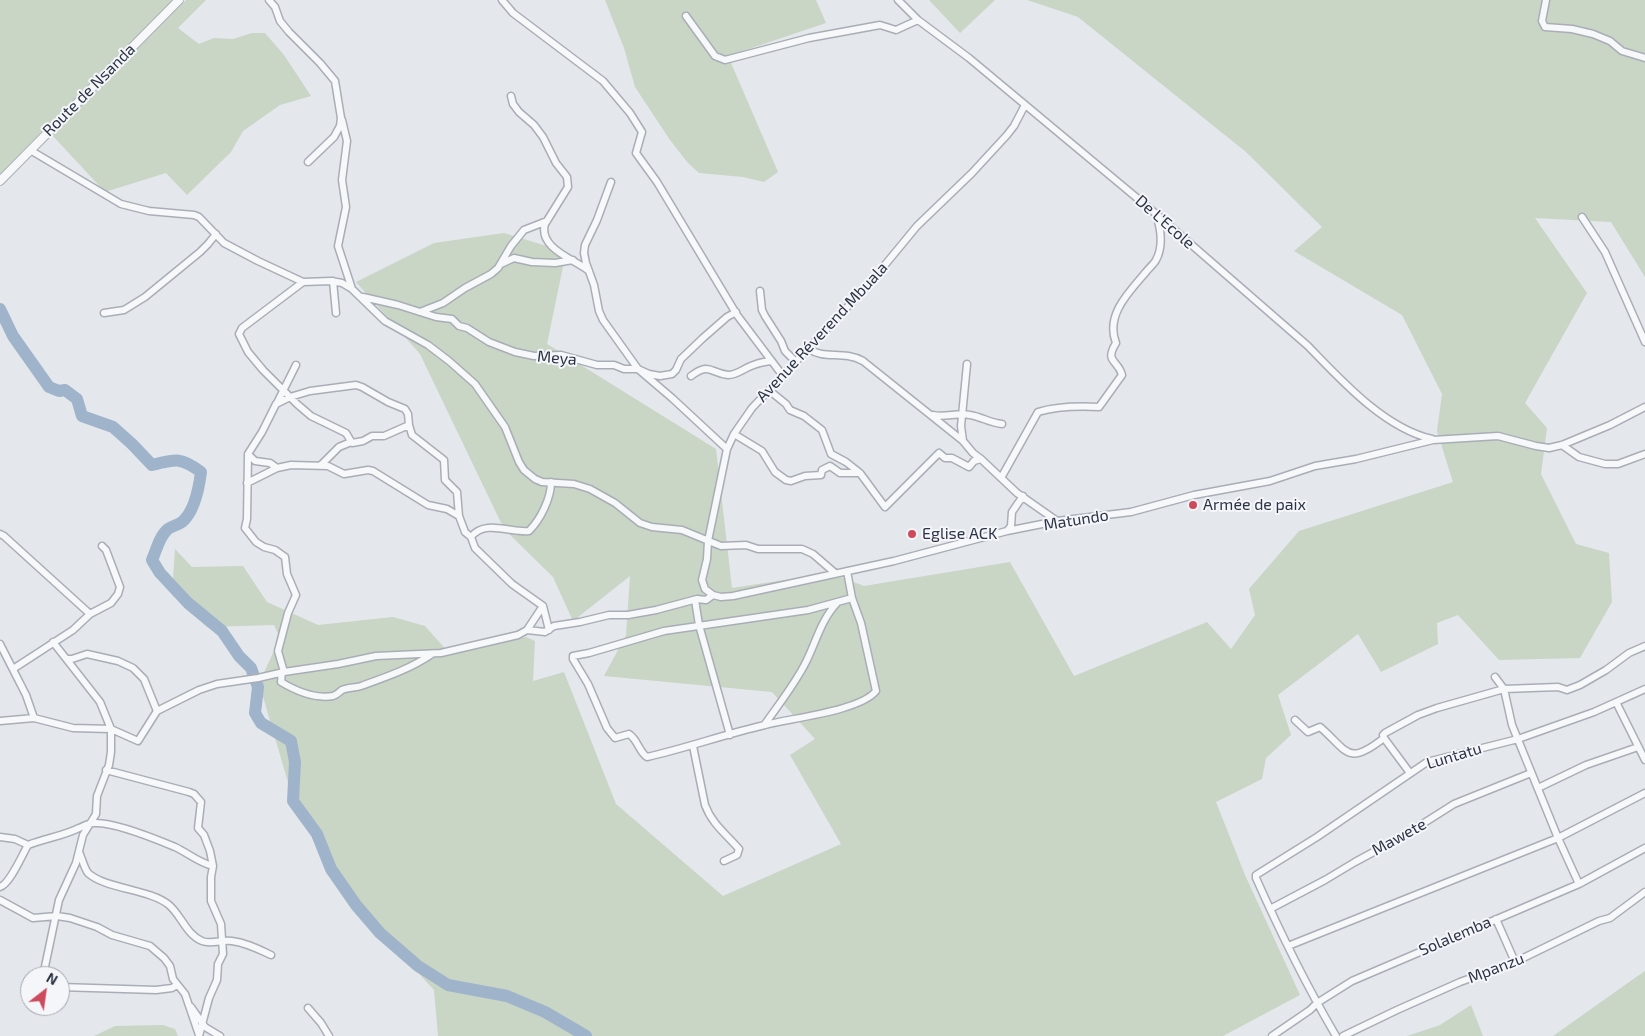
<!DOCTYPE html>
<meta charset="utf-8">
<style>
body{margin:0}
#map{position:relative;width:1645px;height:1036px;overflow:hidden;background:#e4e7ec;font-family:"Exo 2",sans-serif}
canvas{display:block}
.north{position:absolute;left:20px;top:966px;width:50px;height:50px;box-sizing:border-box;background:#f4f6f9;border:1px solid #a4a8b1;border-radius:50%;rotate:30deg;font-size:14px;font-weight:700;line-height:20px;text-align:center;color:#2b3444}
.north::after{content:'';display:block;margin:auto;width:18px;height:22px;background:#ce4b5e;clip-path:polygon(50% 0,100% 100%,50% 72%,0 100%)}
</style>
<div id="map">
<canvas width="1645" height="1036"></canvas>
<div class="north">N</div>
</div>
<script>
const context = document.querySelector('canvas').getContext('2d');
context.lineJoin = 'round';
function paint(path, color) {
  context.fillStyle = color;
  context.fill(path, 'evenodd');
}
function strokePath(path, color, width, dash) {
  context.strokeStyle = color;
  context.lineWidth = width;
  context.lineCap = dash ? 'butt' : 'round';
  context.setLineDash(dash || []);
  context.stroke(path);
}
function label(font, color, halo, rows, align = 'center') {
  context.font = font + ' "Exo 2",sans-serif';
  context.lineWidth = 4;
  context.setLineDash([]);
  context.textBaseline = 'middle';
  context.strokeStyle = halo;
  context.fillStyle = color;
  for (const [text, x, y, turn = 0] of rows) {
    context.save();
    context.translate(x, y);
    context.rotate((+turn || 0) * Math.PI / 180);
    context.textAlign = isNaN(turn) ? turn : align;
    if (halo) context.strokeText(text, 0, 0);
    context.fillText(text, 0, 0);
    context.restore();
  }
}
const green = new Path2D(`
 M0 0H175L67 106 0 175Z
 M186 0H206L178 28 199 44 214 38 233 39 252 33H265L284 55 311 96 280 105 243 131 231 152 187 195 166 173 105 192 52 135Z
 M605 0H816L826 23 728 56 778 172 764 182 743 177 699 173 688 163 670 140 635 87 624 48Z
 M929 0H995L960 33Z
 M1027 0H1645V277L1611 222 1535 218 1587 293 1525 403 1547 428 1541 474 1576 544 1609 553 1612 602 1580 658 1499 660 1458 615 1437 623 1438 644 1381 672 1358 634 1278 695 1291 735 1266 758 1262 779 1216 802 1245 875 1300 995 1223 1036H438L434 990 364 914 297 813 259 683 280 638 274 625 207 627 172 595 175 549 192 567 243 566 267 602 318 625 393 617 425 626 450 654 526 637 535 641 533 681 564 672 616 804 723 896 841 844 790 755 815 739 772 692 604 676 626 635 630 576 573 621 553 577 504 529 420 354 356 282 434 243 504 233 566 252 547 344 716 449 732 588 830 573 864 586 1010 562 1074 676 1207 622 1231 649 1255 615 1249 589 1299 531 1453 482 1437 431 1442 394 1402 315 1294 251 1322 227 1246 152 1078 17Z
 M1645 971V1036H1553L1632 980Z
 M1471 1005 1483 1036H1407L1440 1025Z
 M163 1025 175 1029 178 1036H94L115 1026Z`);
const river = new Path2D(`
 M0 309 13 336 49 387 59 391 65 390 77 399 82 416 113 427 132 444 152 465C176 459 181 457 201 472 199 488 195 511 182 522 178 525 172 526 168 529 160 535 156 551 152 560L160 573 188 603 222 631 239 656 251 668 258 687 255 713 261 723 291 741 295 762 293 801 317 834 331 869 356 905 380 933 418 966 448 985 507 996 545 1012 586 1036`);
const minor = new Path2D(`
 M269 0 275 7 280 21 289 32 320 63 335 81 341 118 340 126 334 137 308 162
 M502 0 513 13 603 81 630 113 642 132 636 153 657 182 737 315 783 376
 M898 0 918 20 969 58 1155 213 1308 346C1341 380 1384 428 1432 439
 M1546 0 1542 21 1545 27 1572 29 1593 34 1610 41 1622 51 1645 58
 M686 16 715 56 725 60 809 38 880 25 896 30 918 20
 M511 96 513 104 519 112 534 125 543 137 556 163 567 177 568 187 545 224C538 248 574 259 589 271
 M342 120 347 141 342 180 346 207 338 246 352 289
 M30 150 121 204 149 211 194 215 199 217 224 243 258 261 303 282 331 281 342 283 352 289 385 321 428 345 449 361 475 384 505 427 519 462 524 470 535 479 542 482 574 484 590 489 615 503 640 523 652 527 682 530 721 546 746 545 758 549H802L813 554 835 573
 M611 182 597 220 585 245 584 253 586 263 594 285 599 311 603 320 638 369 672 398 727 449
 M1582 217 1605 252 1645 342
 M501 264 514 258 532 262 555 263 573 260
 M333 281 336 313
 M303 282 242 328 239 334 248 352 263 370 297 404 311 416 346 433 352 443 363 441 372 436H384L409 425
 M760 291 762 310 765 316 781 341 785 351 796 362
 M363 297 398 305 436 317 452 319 459 326 467 328 489 342 515 352 534 356 561 355 597 365H614L624 369H638L649 374 660 376 672 374 676 370 681 359 703 338 727 317 736 312
 M420 312 443 303 465 288 491 274 498 268 511 246 524 230 547 221
 M104 313 124 310 145 297 200 252 208 244 216 234
 M809 349C825 360 843 350 863 361L963 441 973 453 981 459
 M691 376C710 362 710 373 728 375 737 375 743 369 751 366 757 363 764 362 770 361
 M770 391 786 404 790 410 804 416 822 430 831 454 846 462 860 473
 M277 403 296 365
 M933 415C945 418 958 412 970 415 982 417 990 423 1002 424
 M734 434 762 451 775 472 786 480 791 481 805 476 821 475 822 470 830 466 840 473H860L885 507 939 453 945 458H952L969 467 974 461 981 459 1017 493 1057 521
 M963 441 961 426 967 364
 M1562 445 1579 457 1605 464H1618L1645 454
 M248 454 255 461 270 463 277 468
 M321 465 339 447 351 442
 M1001 478 1038 412C1058 406 1078 406 1099 407L1122 375C1118 359 1104 363 1116 343 1105 315 1129 292 1146 272 1149 268 1154 264 1156 260 1164 245 1161 229 1156 214
 M247 483 277 468 291 465 328 466 344 474 368 470 373 471 428 505 447 509 459 516
 M1007 531 1011 526 1012 512 1023 496
 M0 534 4 536 90 614
 M471 537C485 519 510 533 529 531 540 520 551 499 551 482
 M847 571 852 598 808 610 664 631 589 653 573 656V659L588 684 607 728 615 738 629 734C638 740 639 752 647 757 687 748 725 734 765 725 791 718 860 711 876 691L861 623 852 598
 M713 595 705 589 702 580 707 559 708 541 727 449 734 434 752 408 870 283 917 226 972 173 1007 135 1014 126 1025 105
 M695 600 699 625 730 735
 M543 606 549 630
 M0 644 26 695 34 718
 M67 659H72L87 654 118 661 133 668 144 679 157 711
 M13 669 73 630 90 614 111 603 118 594 120 587 106 550 102 546
 M282 672 281 682C296 691 315 699 333 696 337 695 339 692 342 690 348 687 355 688 361 686 386 677 410 669 432 654
 M284 672 278 651 288 613 296 595 287 574 285 557 275 550 264 547 256 542 245 528 247 519 248 454 262 432 276 404 290 397 310 391 356 385 362 387 388 402 405 409 408 414 409 425 412 435 444 460 445 480 457 492 459 516 465 532 471 537 475 548 512 584 543 606 527 630
 M1495 677 1504 689 1512 725 1558 838 1579 884
 M1616 702 1645 760
 M1295 720 1308 732 1320 727C1348 751 1347 767 1384 738
 M0 721 34 718 73 728 111 729 138 741 157 711 199 690 217 684 258 678 284 672 338 664 376 656 441 653 518 635 527 630 545 632 554 626 580 622 609 615H628L656 610 697 599 706 600 713 595 721 597 733 596 894 561 1007 531 1057 521 1131 512 1194 495 1270 481 1315 466 1356 459 1433 440 1498 436 1536 446 1549 448 1562 445 1610 425 1645 407
 M765 724C779 704 795 684 806 662 816 642 821 620 837 603
 M693 746 705 805C712 824 726 834 739 849L737 855 724 861
 M106 770 189 792 194 794 201 802 198 828 204 835 210 851 213 866 211 877V901L221 924 223 954 218 964 217 980 209 998 199 1036
 M1410 773 1384 738 1383 735 1385 733 1418 715 1437 708 1504 689 1558 687 1567 690 1580 685 1606 670 1629 653 1645 646
 M1538 788 1586 765 1638 747
 M0 837 15 839 28 845
 M79 852C82 858 84 868 88 873 105 889 150 889 169 905 181 915 186 934 202 941 211 945 223 939 232 941 247 943 258 949 271 955
 M0 887C10 884 22 855 28 845 46 838 63 836 79 828 84 826 89 823 94 823 113 822 156 839 175 847 188 853 199 863 213 866
 M0 900 33 918 57 916 70 918 97 927 112 935 150 946 164 958 170 966 173 979 185 994 199 1035
 M1270 909 1325 880 1355 862 1405 835 1454 804 1531 773
 M1496 919 1515 962
 M1288 946 1558 838 1645 793
 M43 976 59 900 76 863 83 835 96 814 97 796 109 765 111 752V729L100 702 53 642
 M60 987 156 990 172 988 177 985
 M191 1007 205 1027 220 1036
 M308 1008 321 1023 329 1036
 M1272 1036 1310 1010 1317 1003 1352 981 1579 884 1645 848
 M1336 1036C1306 985 1280 932 1256 878V875L1317 837 1427 762 1518 739 1594 712 1645 689
 M1343 1036 1397 1010 1460 982 1515 962 1599 921 1610 918 1645 892`);
const tertiary = new Path2D(`
 M0 181 179 0`);
const markers = [
 [1193,505,5,"#ce4b5e"],
 [912,534,5,"#ce4b5e"]
];
const streetNames = [
 ["Route de Nsanda",89,90,-45],
 ["De L'Ecole",1165,222,41],
 ["Avenue Réverend Mbuala",822,332,-47],
 ["Meya",557,358,5],
 ["Matundo",1076,520,-9],
 ["Luntatu",1454,756,-17],
 ["Mawete",1399,837,-29],
 ["Solalemba",1455,936,-23],
 ["Mpanzu",1496,968,-21]
];
const poiNames = [
 ["Armée de paix",1203,505],
 ["Eglise ACK",922,534]
];
paint(green, '#c9d5c5');
strokePath(river, '#9fb4cb', 12);
strokePath(minor, '#a9aeb6', 9);
strokePath(tertiary, '#a9aeb6', 10);
strokePath(minor, '#f7f8fa', 6);
strokePath(tertiary, '#f7f8fa', 8);
for (const [x, y, r, color] of markers) {
  const dot = new Path2D();
  dot.arc(x, y, r, 0, 2 * Math.PI);
  context.fillStyle = color;
  context.fill(dot);
  strokePath(dot, '#f4f6f9', 2);
}
label('16px', '#2b3444', '#f4f6f9', streetNames);
label('16px', '#2b3444', '#f4f6f9', poiNames, 'left');
</script>
